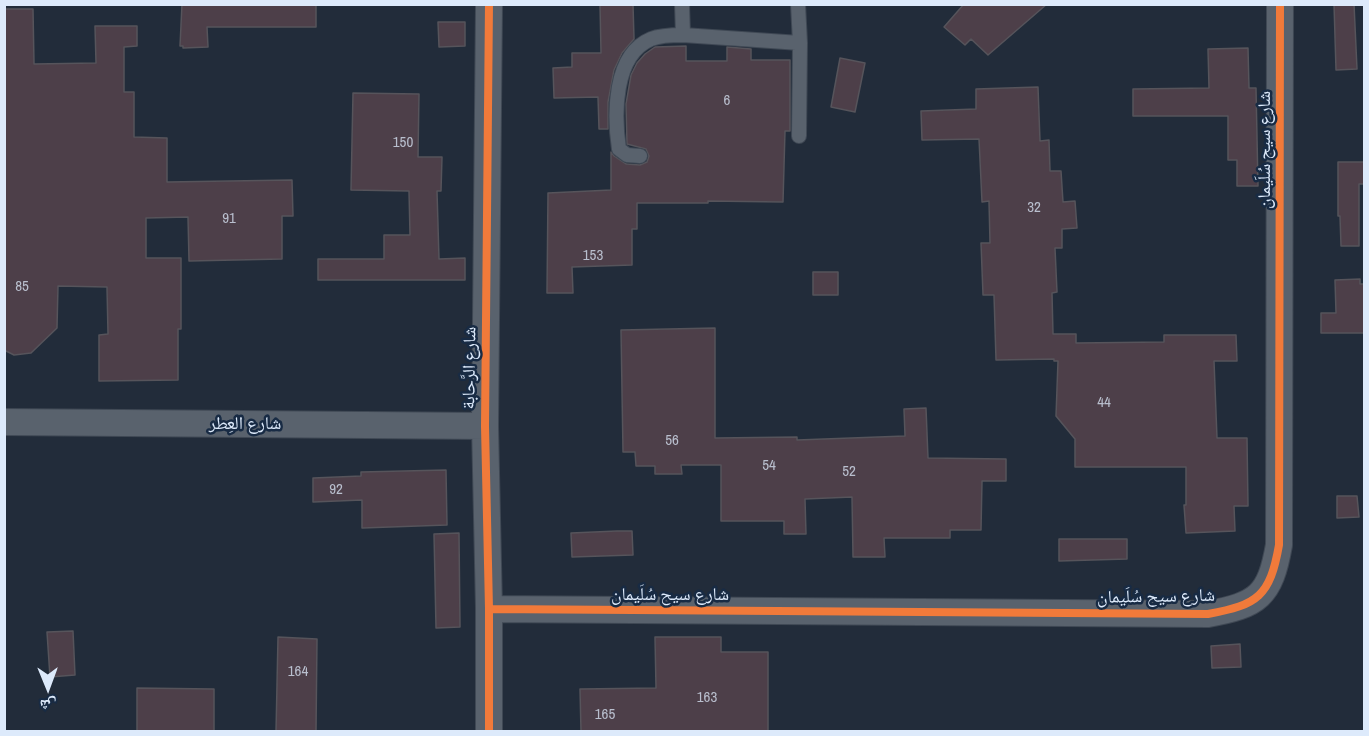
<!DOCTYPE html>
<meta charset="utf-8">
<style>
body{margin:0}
#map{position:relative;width:1369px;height:736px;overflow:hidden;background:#222c3a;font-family:"Archivo Narrow","Noto Naskh Arabic",sans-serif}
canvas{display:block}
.frame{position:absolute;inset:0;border:6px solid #ddeafb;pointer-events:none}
.north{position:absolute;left:18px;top:658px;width:60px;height:60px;-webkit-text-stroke:4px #182b44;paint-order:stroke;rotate:179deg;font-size:16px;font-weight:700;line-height:24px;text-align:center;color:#ddeafb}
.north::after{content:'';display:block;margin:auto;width:21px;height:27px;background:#ddeafb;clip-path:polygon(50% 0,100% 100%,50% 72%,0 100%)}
</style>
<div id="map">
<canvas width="1369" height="736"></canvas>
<div class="frame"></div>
<div class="north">ش</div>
</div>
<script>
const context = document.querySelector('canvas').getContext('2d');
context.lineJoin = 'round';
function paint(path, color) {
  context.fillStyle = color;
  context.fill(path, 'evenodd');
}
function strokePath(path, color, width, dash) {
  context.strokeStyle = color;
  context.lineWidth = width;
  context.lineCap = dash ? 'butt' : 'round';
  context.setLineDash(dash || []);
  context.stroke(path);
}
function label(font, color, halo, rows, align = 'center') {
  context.font = font + ' "Archivo Narrow","Noto Naskh Arabic",sans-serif';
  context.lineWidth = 5;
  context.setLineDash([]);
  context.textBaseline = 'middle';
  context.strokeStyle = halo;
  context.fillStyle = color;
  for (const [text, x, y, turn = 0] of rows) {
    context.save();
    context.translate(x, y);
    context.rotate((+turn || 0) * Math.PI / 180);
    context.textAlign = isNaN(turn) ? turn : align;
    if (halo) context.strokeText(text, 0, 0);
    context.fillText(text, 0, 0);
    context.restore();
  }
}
const building = new Path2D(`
 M182 4H316V27H207L208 47 183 48V46H180Z
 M600 4H633L634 39 622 53 614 70 608 102V129H599L598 97 554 98 553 68 572 67V53H601Z
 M964 4H1047L988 55 971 39 965 45 944 27Z
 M1334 4H1354L1357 69 1336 70Z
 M4 9H33L34 64 96 63 95 26H137V46L124 47V92H134V137L167 138V182L292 180 293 216H282V259L189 261 188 217 146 218V258H181V329H178V380L99 381V335L108 334 107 287 58 286 57 328 31 353 14 355 4 350Z
 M438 22H465V46L439 47Z
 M686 46V61H727V47L751 49V60H790V131H785L783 202 708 201V203H637V229H632V265L572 267 573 293H547L548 193 611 190V152L614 156 626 164 640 165 647 162 649 156 646 149 627 144 626 104 631 75 637 63 645 54 655 47Z
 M1248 48 1249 88H1256L1258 186H1237V160H1228V116H1133V89L1209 88 1208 49Z
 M840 58 865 63 855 112 831 107Z
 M1038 87 1040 141 1049 140 1050 171H1061L1063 202 1075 201 1077 228 1062 229V248H1055L1057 292 1052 293 1053 334H1076V343L1164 342V335H1236L1237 361H1214L1217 438H1247L1248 506H1234L1235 531 1186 533 1184 505H1186V467H1075V439L1056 416 1058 361H1054V359L996 360 994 295H983L981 243H990L989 201 982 202 979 139 922 140 921 111 976 109V89Z
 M353 93 419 94 418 157H442L441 191H437L439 259 465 258V280H318V259H384V235H410L409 191 351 190Z
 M1338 162H1365V184H1359V246H1341L1340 216H1338Z
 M813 272H838V295H813Z
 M1360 279V284H1365V333H1321V313H1336L1335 280Z
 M715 328V438L797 437V440L905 436 904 409 926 408 928 458 1006 459V481H982L981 530H950V538H884L885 557H853L852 497 805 499 806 534H784V521H721V465H681L682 474H655V466H636L635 452H623L621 330Z
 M446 470 447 525 362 528V500L313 502V478L361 476V472Z
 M1337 496H1357L1359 517 1337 518Z
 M617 531H632L633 555 572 557 571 533Z
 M459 533 460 627 436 628 434 534Z
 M1059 539H1127V559L1059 561Z
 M73 631 75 675 50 677 47 632Z
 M278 637 317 639 316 732H276Z
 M655 637H721V652H768V732H581L580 689 656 688Z
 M1240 644 1241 667 1212 668 1211 646Z
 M137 688 214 689V732H137Z`);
const service = new Path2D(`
 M798 4 800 43
 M683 35 800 43 799 136
 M640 156 627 155 619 149C614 115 613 55 651 39 661 35 673 35 683 35L682 4`);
const minor = new Path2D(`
 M4 422 485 426
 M489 609 1208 614C1258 605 1270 596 1279 545L1280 4
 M489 732V609L485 426 489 4`);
const cycleway = new Path2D(`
 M489 609 1208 614C1258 605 1270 596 1279 545L1280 4
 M489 732V609L485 426 489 4`);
const numberNames = [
 ["6",727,101],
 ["150",403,143],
 ["32",1034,208],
 ["91",229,219],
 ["153",593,256],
 ["85",22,287],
 ["44",1104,403],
 ["56",672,441],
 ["54",769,466],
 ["52",849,472],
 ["92",336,490],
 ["164",298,672],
 ["163",707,698],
 ["165",605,715]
];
const streetNames = [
 ["شارع سيح سُلَيمان",1265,150,-90],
 ["شارع الرَّحابة",470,368,-89],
 ["شارع العِطر",245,424],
 ["شارع سيح سُلَيمان",670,595],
 ["شارع سيح سُلَيمان",1156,597,-1]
];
paint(building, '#4d3f49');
strokePath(building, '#56545b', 1.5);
strokePath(service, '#3f4854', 16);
strokePath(minor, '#3f4854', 28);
strokePath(service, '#59626d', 14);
strokePath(minor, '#59626d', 26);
strokePath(cycleway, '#f17a3a', 8);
label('15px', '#b9bfce', null, numberNames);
label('18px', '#ddeafb', '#182b44', streetNames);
</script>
